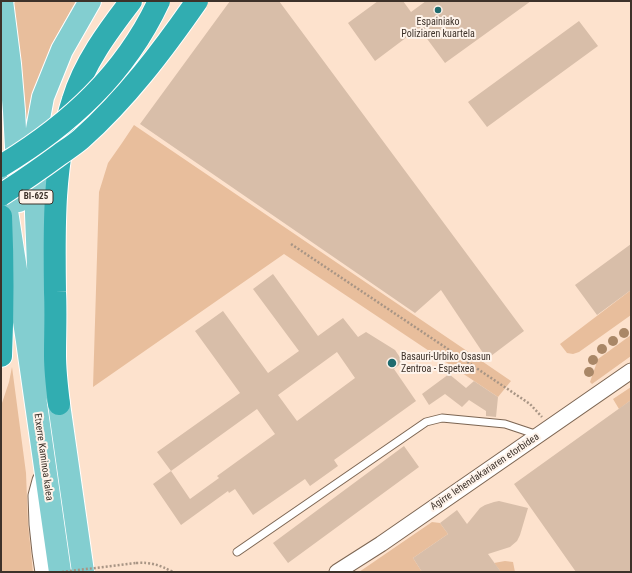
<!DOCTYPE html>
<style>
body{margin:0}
#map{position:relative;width:632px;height:573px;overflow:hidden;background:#fde2cd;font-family:"Roboto Condensed",sans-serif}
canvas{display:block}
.frame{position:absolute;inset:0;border:2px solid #3d322a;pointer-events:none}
</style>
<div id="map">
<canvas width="632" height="573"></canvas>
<div class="frame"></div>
</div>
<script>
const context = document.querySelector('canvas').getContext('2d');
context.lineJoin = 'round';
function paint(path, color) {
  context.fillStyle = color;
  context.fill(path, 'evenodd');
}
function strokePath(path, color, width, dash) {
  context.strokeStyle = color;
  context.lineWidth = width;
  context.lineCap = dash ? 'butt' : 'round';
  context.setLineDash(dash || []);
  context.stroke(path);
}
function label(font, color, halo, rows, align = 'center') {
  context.font = font + ' "Roboto Condensed",sans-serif';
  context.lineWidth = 4;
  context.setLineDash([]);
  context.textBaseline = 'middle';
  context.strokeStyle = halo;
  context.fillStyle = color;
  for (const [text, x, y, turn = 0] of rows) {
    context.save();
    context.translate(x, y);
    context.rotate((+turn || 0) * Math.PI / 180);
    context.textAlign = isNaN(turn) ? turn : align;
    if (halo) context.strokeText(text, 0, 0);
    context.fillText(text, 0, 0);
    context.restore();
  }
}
const green = new Path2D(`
 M16 1H76L51 46 34 94 26 133 11 7Z
 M134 125 470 353 511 381 498 397 284 254 93 387 99 192 108 163 122 143Z
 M631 290V315L579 352 573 354 567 353 560 344Z
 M631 335V356L592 384 590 382 598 359Z
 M12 367 26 473 28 524 33 572H1V406L9 382Z
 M631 387V400L619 409 613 399Z
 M432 522 440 523 448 534 413 558 422 572H359Z
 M505 561 513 562 515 572H501L494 563Z`);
const building = new Path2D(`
 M230 1H279L524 331 487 359 441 290 415 313 140 124Z
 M378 1H403L411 12 426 1H531L445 63 419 28 375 61 348 23Z
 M579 21 598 46 487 127 468 102Z
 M631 244V290L597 315 575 285Z
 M273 274 318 336 343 318 358 337 366 332 395 350 403 362 394 369 416 401 334 460 338 466 310 486 305 479 253 515 235 489 229 493 228 491 181 525 153 484 171 471 157 452 240 393 195 331 223 311 268 373 299 351 253 289ZM337 352 355 378 297 421 278 395ZM257 409 275 434 217 476 219 478 190 499 171 471Z
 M449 374 466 388 474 381 498 397 496 417 486 416V411L469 400 462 407 445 394 429 405 422 394Z
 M631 400V572H576L514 484Z
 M404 446 419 467 288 563 273 543Z
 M499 501 528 508 520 535 517 541 510 547 488 554 501 572H422L413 558 448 534 440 523 457 510 467 524 480 508 485 505 494 502Z`);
const path = new Path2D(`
 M291 244 530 404 542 417
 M136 563C152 562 159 565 173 572`);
const lane = new Path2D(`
 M237 552 426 422 442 418 505 424 538 435`);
const street = new Path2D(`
 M337 572 381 544 631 371`);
const secondary = new Path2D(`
 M43 481 39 496 40 524 43 552 46 572`);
const primary = new Path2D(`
 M2 1 10 64 14 111 19 201
 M1 172 27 341 60 572
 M83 572 59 404 48 357 39 290 36 214 37 129 43 97 62 50 90 1`);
const highway = new Path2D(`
 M1 216C3 263 3 309 1 356
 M59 404C57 388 55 371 55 355 55 334 56 313 55 292 54 227 53 162 73 100 84 63 108 31 131 1`);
const pathBridge = new Path2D(`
 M62 572 136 563`);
const highwayBridge = new Path2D(`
 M1 166C69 125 125 74 159 1
 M1 195C21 182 40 169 59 155 66 150 74 145 81 139 126 99 163 50 197 1`);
const trees = [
 [624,333],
 [613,341],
 [602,349],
 [593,360],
 [589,372]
];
const markers = [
 [438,10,4,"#1f6b6e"],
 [392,363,5,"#1f6b6e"]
];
const shields = [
 [36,197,34]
];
const shieldNames = [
 ["BI-625",36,197]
];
const poiNames = [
 ["Espainiako",438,22],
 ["Poliziaren kuartela",438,34],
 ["Basauri-Urbiko Osasun",401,357,"left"],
 ["Zentroa - Espetxea",401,369,"left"]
];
const streetNames = [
 ["Etxerre Kaminoa kalea",43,457,82],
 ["Agirre lehendakariaren etorbidea",485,472,-34]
];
paint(green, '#e8be9c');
paint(building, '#d8bea9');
strokePath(lane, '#7c6552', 9);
strokePath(street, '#7c6552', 17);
strokePath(secondary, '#7c6552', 23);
strokePath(primary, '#fff', 24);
strokePath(highway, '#fff', 24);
strokePath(path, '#a89585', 2.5, [2, 2]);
strokePath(lane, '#fff', 7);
strokePath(street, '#fff', 15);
strokePath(secondary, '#fff', 21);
strokePath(primary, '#83ced0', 22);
strokePath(highway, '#31adb1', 22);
strokePath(highwayBridge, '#fff', 24, []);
strokePath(pathBridge, '#a89585', 2.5, [2, 2]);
strokePath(highwayBridge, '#31adb1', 22);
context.fillStyle = '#a98767';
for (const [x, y] of trees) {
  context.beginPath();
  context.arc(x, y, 5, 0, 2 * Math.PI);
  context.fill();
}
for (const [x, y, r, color] of markers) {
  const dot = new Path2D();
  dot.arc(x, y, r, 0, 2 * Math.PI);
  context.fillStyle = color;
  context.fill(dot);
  strokePath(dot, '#fef3ea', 1.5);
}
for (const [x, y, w] of shields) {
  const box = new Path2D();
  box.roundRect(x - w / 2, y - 7, w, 14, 3);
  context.fillStyle = '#fef3ea';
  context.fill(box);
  strokePath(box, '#3d322a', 1);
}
label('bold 9px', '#3d322a', null, shieldNames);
label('10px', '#3d322a', '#fef3ea', poiNames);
label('10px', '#3d322a', '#fef3ea', streetNames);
</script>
